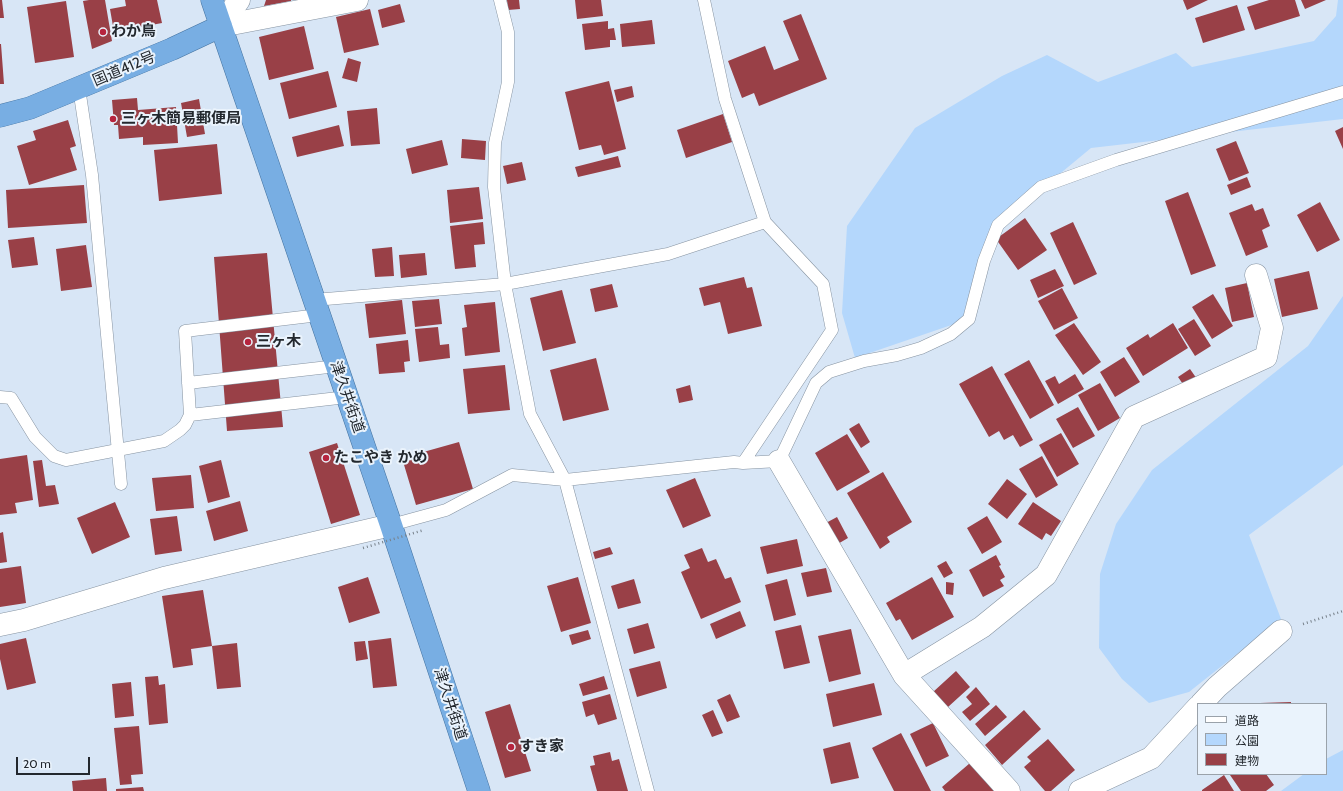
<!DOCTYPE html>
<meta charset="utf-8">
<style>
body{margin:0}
#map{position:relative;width:1343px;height:791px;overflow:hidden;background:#d8e6f6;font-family:Cabin,"Noto Sans JP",sans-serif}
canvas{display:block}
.legend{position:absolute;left:1197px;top:703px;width:130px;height:72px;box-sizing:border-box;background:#eaf3fc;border:1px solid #9aa2aa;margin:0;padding:5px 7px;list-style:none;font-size:12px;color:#23282e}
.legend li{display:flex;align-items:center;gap:8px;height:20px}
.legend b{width:20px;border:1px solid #9aa2aa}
.scale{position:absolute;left:16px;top:757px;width:74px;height:18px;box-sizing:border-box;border:2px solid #23282e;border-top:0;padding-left:5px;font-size:12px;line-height:14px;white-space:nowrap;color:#23282e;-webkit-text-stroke:3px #eaf3fc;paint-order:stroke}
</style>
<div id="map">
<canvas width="1343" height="791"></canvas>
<ul class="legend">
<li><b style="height:5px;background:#fff"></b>道路</li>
<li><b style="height:11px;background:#b4d7fc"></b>公園</li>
<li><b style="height:11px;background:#994047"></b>建物</li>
</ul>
<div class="scale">20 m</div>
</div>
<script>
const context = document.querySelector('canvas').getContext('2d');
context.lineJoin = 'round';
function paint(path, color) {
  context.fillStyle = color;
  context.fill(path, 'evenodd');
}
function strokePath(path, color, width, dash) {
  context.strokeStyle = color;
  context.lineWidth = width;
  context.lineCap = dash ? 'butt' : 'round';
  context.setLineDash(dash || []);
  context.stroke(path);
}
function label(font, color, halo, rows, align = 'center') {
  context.font = font + ' Cabin,"Noto Sans JP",sans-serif';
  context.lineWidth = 4;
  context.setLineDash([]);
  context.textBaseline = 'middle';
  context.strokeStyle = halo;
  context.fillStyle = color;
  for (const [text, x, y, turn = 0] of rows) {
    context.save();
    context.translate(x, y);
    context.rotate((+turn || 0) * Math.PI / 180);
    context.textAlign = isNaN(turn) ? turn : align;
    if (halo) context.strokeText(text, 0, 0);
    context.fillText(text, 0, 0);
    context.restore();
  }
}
const green = new Path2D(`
 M1338 0H1343V119L1091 148 998 225 969 319 855 358 842 313 847 226 915 128 1002 76 1047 55 1098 82 1176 53 1192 67 1314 41 1336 16Z
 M1343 296V465L1249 535 1281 619 1189 692 1149 703 1122 679 1099 648 1100 574 1116 524 1152 470 1308 346Z
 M1343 750V791H1281L1304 774H1326V759Z`);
const building = new Path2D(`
 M0 0H2L4 18H0Z
 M89 0H105L112 41 92 49 83 1Z
 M125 0H157L162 23 114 32 110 9 126 6Z
 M266 0H291V1L264 6Z
 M507 0H519L520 9 508 10Z
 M575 0H601L603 16 577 19Z
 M1183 0H1208L1187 10Z
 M1269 0H1295L1300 16 1255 30 1247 7Z
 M1301 0H1326L1305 9Z
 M66 1 74 57 35 63 27 7Z
 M400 4 405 22 382 28 378 10Z
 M1237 5 1245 30 1203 43 1195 18Z
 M370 9 379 45 344 53 336 17Z
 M801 14 827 79 759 106 754 93 742 98 728 61 765 46 774 70 799 60 783 21Z
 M652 20 655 44 622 47 620 24Z
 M608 21V29L614 28 616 40H610V47L585 50 582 24Z
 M304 26 314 69 269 80 259 37Z
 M0 44H1L4 84H0Z
 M348 58 361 62 357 82 342 78Z
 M328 71 337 107 289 119 280 83Z
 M609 81 626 149 604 155 601 145 579 150 565 92Z
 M632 86 634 97 617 102 614 90Z
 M137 98 138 110 176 107 178 143 143 145V137L119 139 118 125H114L112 100Z
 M199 99 205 134 187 137 181 103Z
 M377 108 380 144 351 146 347 111Z
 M723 114 732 142 686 158 677 130Z
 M68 120 76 146 70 148 77 170 29 185 17 146 36 140 33 131Z
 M339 125 344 146 297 157 292 137Z
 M1343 127V149L1335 131Z
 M462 139 486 141 485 160 461 158Z
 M442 140 448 165 412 174 406 149Z
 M1236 141 1249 173 1229 181 1216 149Z
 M217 144 222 194 159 201 154 150Z
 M618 156 621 167 578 177 575 167Z
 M522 162 526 180 507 184 503 166Z
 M1247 177 1251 187 1231 195 1227 185Z
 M84 185 87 223 8 228 6 190Z
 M479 187 483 219 450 223 447 190Z
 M1188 192 1216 266 1191 275 1165 201Z
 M1320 202 1340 240 1317 252 1297 215Z
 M1252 204 1255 211 1263 208 1270 226 1262 230 1268 247 1246 256 1229 213Z
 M1025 218 1047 250 1018 270 996 239Z
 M483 222 485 244 474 245 476 267 455 269 450 226Z
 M1073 222 1097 274 1074 285 1050 233Z
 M34 237 38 265 12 268 8 240Z
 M86 245 92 287 61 291 56 249Z
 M392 247 394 276 375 277 372 249Z
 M267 253 283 427 227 431 214 257Z
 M425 253 427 275 401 278 399 255Z
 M1055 269 1064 286 1038 298 1030 280Z
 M1309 271 1318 309 1282 317 1274 279Z
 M744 277 747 288 752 287 762 326 728 334 720 302 704 306 699 288Z
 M1247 283 1254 317 1232 322 1225 288Z
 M612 284 618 307 595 312 590 289Z
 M1062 288 1078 318 1054 330 1038 301Z
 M562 290 576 343 543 351 530 298Z
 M1213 294 1233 326 1212 339 1192 307Z
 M439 299 442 324 415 327 412 301Z
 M402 300 406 334 369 338 365 304Z
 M495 302 500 352 465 356 462 328 467 327 464 305Z
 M1194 319 1211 346 1195 356 1178 329Z
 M1074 323 1101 362 1083 375 1055 335Z
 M1173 323 1188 348 1143 376 1126 348 1148 334 1150 338Z
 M438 327 440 345 449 344 450 358 419 362 415 329Z
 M408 340 410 361 404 362 405 372 379 374 376 344Z
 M1124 357 1140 382 1115 397 1100 372Z
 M596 358 609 410 563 421 550 370Z
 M1029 360 1054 405 1030 419 1004 374Z
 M505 365 510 410 468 414 463 369Z
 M992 366 1033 440 1020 447 1013 435 1004 440 999 431 989 437 959 384Z
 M1190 369 1197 379 1185 387 1178 377Z
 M1075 374 1084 389 1058 404 1045 381 1055 376 1059 384Z
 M1100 383 1120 418 1098 431 1078 395Z
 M690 385 693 400 679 403 676 389Z
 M1078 407 1095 436 1073 448 1056 419Z
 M859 423 870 442 861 448 849 429Z
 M1061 433 1079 464 1057 477 1039 445Z
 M847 434 870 472 837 491 815 453Z
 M459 442 473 489 416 505 402 458Z
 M337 443 360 515 331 524 309 452Z
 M27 455 33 500 15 503 17 513 0 515V459Z
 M1042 456 1058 485 1036 498 1019 469Z
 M42 460 46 486 55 485 59 504 39 507 33 461Z
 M221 460 230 497 208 503 199 466Z
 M883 472 912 522 887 537 890 542 880 549 847 493Z
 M191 475 194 508 156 511 152 478Z
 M695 478 711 516 683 528 666 490Z
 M1007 479 1027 494 1007 519 988 504Z
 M240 501 248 531 214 541 206 511Z
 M115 502 130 537 92 554 77 518Z
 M1033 502 1061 521 1051 536 1046 533 1042 540 1018 524Z
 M177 516 182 551 155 555 150 519Z
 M987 516 1002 542 982 554 967 528Z
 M837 517 848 538 836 545 824 524Z
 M3 532 7 562 0 563V533Z
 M797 539 803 566 767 574 760 547Z
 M610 547 613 554 595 559 593 552Z
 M702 548 708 562 716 559 725 579 731 577 741 602 701 619 681 572 690 568 684 555Z
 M996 555 1001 565 999 566 1005 577 1000 580 1004 586 983 597 969 570Z
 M946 561 953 573 944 578 937 566Z
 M21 566 26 603 0 607V569Z
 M826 568 832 592 807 597 801 573Z
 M368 577 380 613 349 623 338 587Z
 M578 577 591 623 561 632 547 586Z
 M932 577 954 617 912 640 900 619 896 621 886 603Z
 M634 579 641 603 618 609 611 586Z
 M787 579 796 615 774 621 765 585Z
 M946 582 954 583 953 595 946 594Z
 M203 590 212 646 191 649 193 665 173 668 162 596Z
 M740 611 746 626 716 639 710 624Z
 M648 623 655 648 634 654 627 629Z
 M801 625 810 663 784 669 775 631Z
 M851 629 861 674 829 682 818 636Z
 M588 630 591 639 572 645 569 635Z
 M26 638 36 683 7 690 0 659V644Z
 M391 638 397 686 373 688 368 641Z
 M365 641 368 659 356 661 354 642Z
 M237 643 241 687 217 689 212 646Z
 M660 661 667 688 637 697 629 669Z
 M956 671 970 687 948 707 933 692Z
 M158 676 159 685 165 684 168 723 149 725 145 677Z
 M604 676 608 689 583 696 579 684Z
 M131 682 134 716 115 718 112 684Z
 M874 683 882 715 833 727 826 694Z
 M976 687 990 704 970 721 962 712 972 704 966 697Z
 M610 694 617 719 598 725 594 714 586 717 582 702Z
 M730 694 740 717 727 722 717 700Z
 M1291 702V704H1260V703Z
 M510 704 531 771 505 778 485 712Z
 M996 705 1007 717 985 736 975 724Z
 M713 710 723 733 712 737 702 715Z
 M1024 710 1041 729 1002 765 985 745Z
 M933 723 949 756 926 767 910 734Z
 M139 726 143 774 131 775 132 784 120 785 114 728Z
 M901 733 931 791H894L872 748Z
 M1048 739 1075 770 1051 791H1045L1024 767 1031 761 1027 757Z
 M850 742 859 778 831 784 823 749Z
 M610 752 612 761 619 759 628 791H597L590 766 595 765 593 756Z
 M970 763 994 791H945L942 787Z
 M1232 774H1266L1274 785 1266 791H1241L1230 775Z
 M1224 775 1234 791H1202V790Z
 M106 778 107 791H73L72 781Z
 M143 787 144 791H116V789Z`);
const path = new Path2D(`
 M1303 624 1343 611`);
const service = new Path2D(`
 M500 0 508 32V82L495 143 494 187 505 284 530 414 565 480 648 791
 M704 0 725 99 765 222 823 284 832 330 743 463
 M79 88 92 175 121 484
 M314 300 505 284 668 254 765 222
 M188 383 337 366
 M0 397 11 398 35 437 54 456 66 460 164 441 180 430 185 425 190 415 185 331 319 315
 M190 415 347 397
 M391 525 446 510 512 475 565 480 734 462 743 463 779 461 816 383 829 372 864 361 897 355 921 348 951 334 969 319 984 261 998 225 1041 187 1116 160 1343 92`);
const minor = new Path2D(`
 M221 26 357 0
 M779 461 904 675 1009 791
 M0 625 24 620 164 578 391 525
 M904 675 982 627 1046 575 1134 417 1266 357 1272 328 1256 275
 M1201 704 1217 687 1281 631
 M1080 791 1151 758 1198 707`);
const tertiary = new Path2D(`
 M221 26 239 0`);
const trunk = new Path2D(`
 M212 0 391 525 479 791
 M0 116 30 108 172 49 221 26`);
const pathBridge = new Path2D(`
 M363 548 424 530`);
const markers = [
 [103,32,4,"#b6243e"],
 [113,119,4,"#b6243e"],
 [248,342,4,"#b6243e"],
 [326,458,4,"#b6243e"],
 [511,747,4,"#b6243e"]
];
const poiNames = [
 ["わか鳥",111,32],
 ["三ヶ木簡易郵便局",121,119],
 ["三ヶ木",256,342],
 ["たこやき かめ",334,458],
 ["すき家",519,747]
];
const streetNames = [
 ["国道412号",124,69,-23],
 ["津久井街道",347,397,71],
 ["津久井街道",450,704,72]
];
paint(green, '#b4d7fc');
paint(building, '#994047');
strokePath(service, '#8693a1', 13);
strokePath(minor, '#8693a1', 23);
strokePath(tertiary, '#8693a1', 23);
strokePath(trunk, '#44729f', 23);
strokePath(path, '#77808a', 2.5, [1, 3]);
strokePath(service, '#fff', 12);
strokePath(minor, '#fff', 22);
strokePath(tertiary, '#fff', 22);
strokePath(trunk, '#78aee3', 22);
strokePath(pathBridge, '#77808a', 2.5, [1, 3]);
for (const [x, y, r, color] of markers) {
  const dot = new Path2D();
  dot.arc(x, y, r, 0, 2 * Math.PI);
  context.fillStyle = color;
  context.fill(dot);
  strokePath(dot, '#eaf3fc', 1.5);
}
label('bold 15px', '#23282e', '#eaf3fc', poiNames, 'left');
label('15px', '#23282e', '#eaf3fc', streetNames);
</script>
